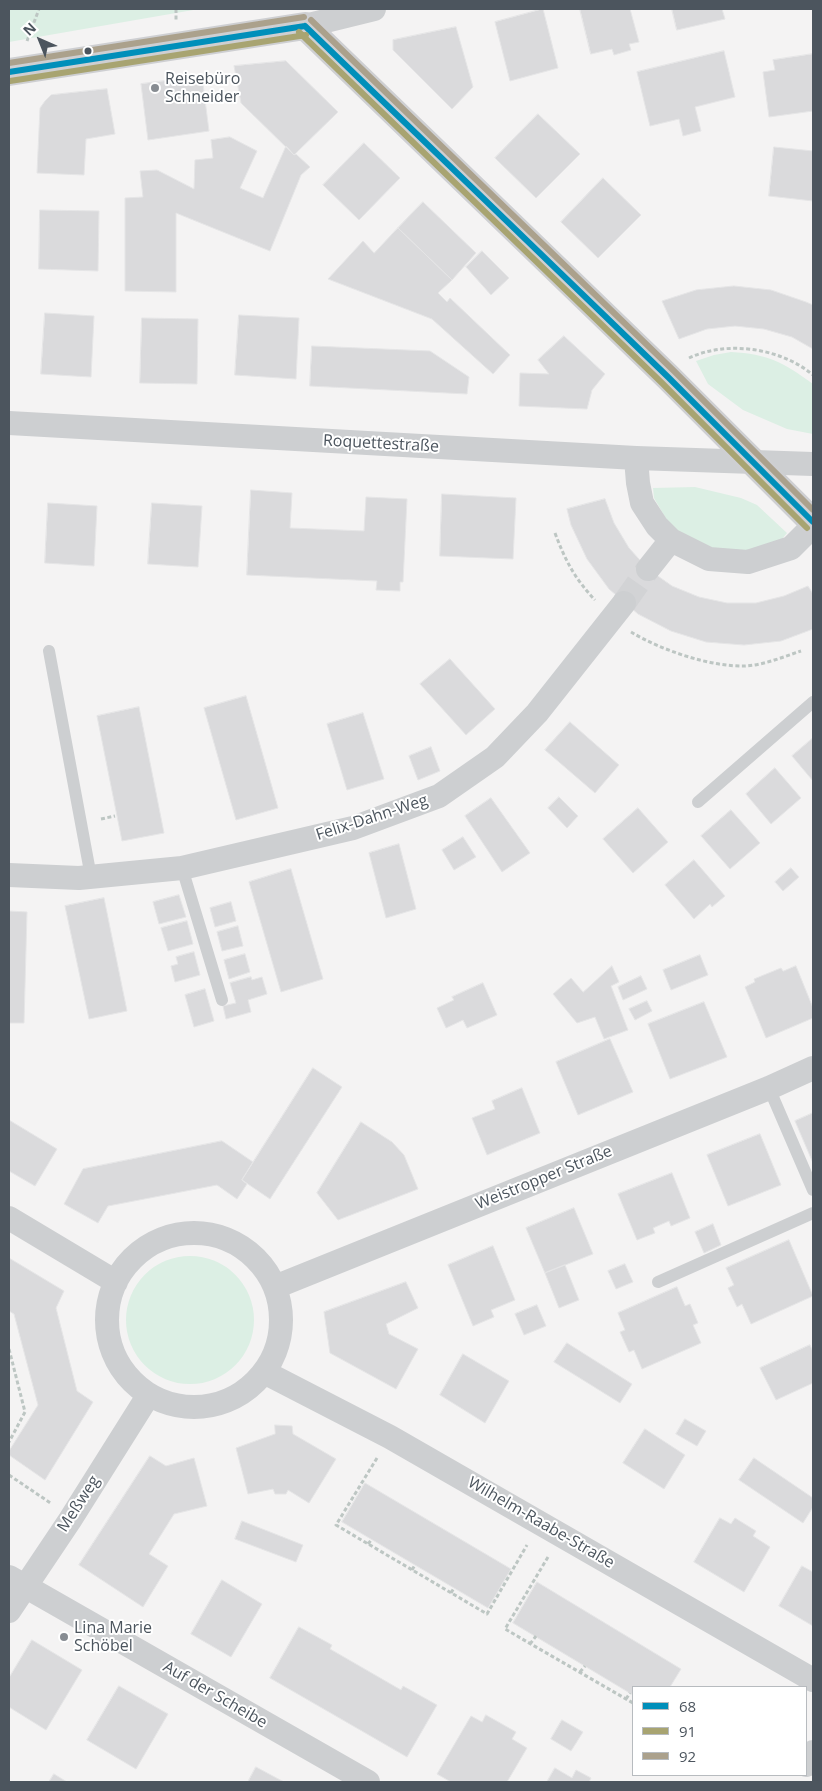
<!DOCTYPE html>
<meta charset="utf-8">
<style>
body{margin:0}
#map{position:relative;width:822px;height:1791px;overflow:hidden;background:#f4f3f3;font-family:"Open Sans",sans-serif}
canvas{display:block}
.frame{position:absolute;inset:0;border:10px solid #4c555e;pointer-events:none}
.legend{position:absolute;left:632px;top:1686px;width:175px;height:90px;box-sizing:border-box;background:#fff;border:1px solid #b7bbbf;margin:0;padding:6px 9px;list-style:none;font-size:15px;color:#4c555e}
.legend li{display:flex;align-items:center;gap:10px;height:25px}
.legend b{width:25px;border:1px solid #b7bbbf}
.north{position:absolute;left:15px;top:15px;width:50px;height:50px;-webkit-text-stroke:4px #fff;paint-order:stroke;rotate:316deg;font-size:14px;font-weight:700;line-height:20px;text-align:center;color:#4c555e}
.north::after{content:'';display:block;margin:auto;width:18px;height:22px;background:#4c555e;clip-path:polygon(50% 0,100% 100%,50% 72%,0 100%)}
</style>
<div id="map">
<canvas width="822" height="1791"></canvas>
<div class="frame"></div>
<ul class="legend">
<li><b style="height:6px;background:#008fba"></b>68</li>
<li><b style="height:6px;background:#a8a471"></b>91</li>
<li><b style="height:6px;background:#aba18c"></b>92</li>
</ul>
<div class="north">N</div>
</div>
<script>
const context = document.querySelector('canvas').getContext('2d');
context.lineJoin = 'round';
function paint(path, color) {
  context.fillStyle = color;
  context.fill(path, 'evenodd');
}
function strokePath(path, color, width, dash) {
  context.strokeStyle = color;
  context.lineWidth = width;
  context.lineCap = dash ? 'butt' : 'round';
  context.setLineDash(dash || []);
  context.stroke(path);
}
function label(font, color, halo, rows, align = 'center') {
  context.font = font + ' "Open Sans",sans-serif';
  context.lineWidth = 4;
  context.setLineDash([]);
  context.textBaseline = 'middle';
  context.strokeStyle = halo;
  context.fillStyle = color;
  for (const [text, x, y, turn = 0] of rows) {
    context.save();
    context.translate(x, y);
    context.rotate((+turn || 0) * Math.PI / 180);
    context.textAlign = isNaN(turn) ? turn : align;
    if (halo) context.strokeText(text, 0, 0);
    context.fillText(text, 0, 0);
    context.restore();
  }
}
const green = new Path2D(`
 M9 9H199L9 42Z
 M731 352C768 354 783 362 813 384V434L787 429 743 410 708 384 696 361 714 355Z
 M695 487 741 498 757 505 787 533 782 539 741 553 715 551 677 531 665 517 654 498 653 488Z
 M126 1320a64 64 0 1 1 128 0a64 64 0 1 1-128 0Z`);
const building = new Path2D(`
 M543 9 558 68 510 81 495 22Z
 M580 9H630L639 42 629 44 631 50 614 55 612 49 591 54Z
 M672 9H722L725 19 677 30Z
 M456 27 473 87 452 109 393 50V40Z
 M724 51 735 97 695 107 701 131 683 136 679 119 650 126 637 72Z
 M813 54V111L769 117 763 72 775 70 773 60Z
 M286 61 338 112 294 155 241 103 234 66Z
 M202 76 209 131 148 140 141 84Z
 M107 89 115 134 86 139 84 175 37 173 40 108 45 101 51 95Z
 M538 114 580 154 536 198 495 158Z
 M230 137 257 151 240 188 263 198 286 146 294 155 296 154 310 167 301 175 270 251 176 213V292L125 291V198L143 197 140 171 157 170 194 189 195 160 213 158 211 140Z
 M364 143 400 178 359 220 323 185Z
 M774 147 813 151V201L769 196Z
 M603 178 641 215 598 258 561 222Z
 M423 202 476 253 452 280 398 228Z
 M40 210 99 211 98 271 39 269Z
 M398 228 452 280 438 293 447 302 450 298 510 355 493 374 432 319 328 279 363 241 374 253Z
 M482 251 509 278 491 295 466 267Z
 M734 286 771 290 806 302 813 305V349L792 337 764 329 735 326 707 329 679 339 662 301 696 290Z
 M45 313 94 316 91 377 41 374Z
 M239 315 299 318 296 379 235 375Z
 M142 318 198 319 197 384 140 383Z
 M564 336 605 374 592 390 587 409 519 406 520 373 549 374 538 360Z
 M312 346 430 351 469 377 467 394 310 386Z
 M251 490 292 493 290 528 364 531 366 497 407 499 403 582H400V591L376 590 377 581 247 575Z
 M442 494 516 498 513 559 440 556Z
 M605 499 614 523 629 548 648 569 672 586 699 597 727 603H756L784 596 808 586 813 594V629L781 641 744 645 706 642 671 631 638 614 609 589 587 559 571 525 567 509Z
 M48 503 97 506 94 566 45 563Z
 M152 503 202 506 198 567 148 564Z
 M450 659 495 709 466 735 420 684Z
 M246 696 278 808 236 820 204 708Z
 M139 707 164 833 122 841 97 716Z
 M363 713 384 779 347 790 327 724Z
 M570 722 619 765 595 793 545 750Z
 M813 738V781L792 756Z
 M431 747 440 771 418 780 409 756Z
 M775 768 801 798 771 824 746 794Z
 M559 797 578 816 567 828 548 808Z
 M491 798 530 853 502 872 465 816Z
 M638 808 668 842 633 873 603 839Z
 M731 810 760 843 730 869 701 836Z
 M463 837 476 857 454 870 442 850Z
 M399 844 416 909 386 918 369 853Z
 M694 860 725 896 712 907 710 904 694 919 665 885Z
 M791 868 799 877 783 891 775 882Z
 M291 869 323 979 281 992 249 882Z
 M179 895 186 917 159 924 153 902Z
 M104 898 127 1011 89 1019 65 906Z
 M231 902 236 921 215 927 210 908Z
 M9 911 27 912 24 1023H9Z
 M187 921 193 944 168 951 161 928Z
 M238 926 243 946 222 951 217 932Z
 M194 952 200 975 175 982 171 966 178 964 176 957Z
 M245 954 250 972 229 979 224 960Z
 M700 955 708 975 671 990 663 970Z
 M612 966 619 982 611 986 628 1030 604 1039 595 1017 577 1023 553 994 571 978 583 992Z
 M796 966 813 1008V1018L766 1038 745 987 755 982 754 979 781 968 783 971Z
 M641 976 647 989 623 1000 618 987Z
 M251 977 252 980 262 977 267 994 248 1000 251 1012 226 1019 223 1006 236 1003 230 983Z
 M483 983 497 1015 467 1028 463 1020 446 1028 437 1008 454 1000 452 997Z
 M205 989 214 1021 194 1027 185 995Z
 M647 1001 652 1011 635 1020 629 1009Z
 M704 1002 727 1057 670 1079 648 1024Z
 M610 1039 633 1092 578 1115 556 1062Z
 M313 1068 342 1087 270 1199 242 1180Z
 M522 1088 540 1133 487 1155 472 1118 495 1109 492 1101Z
 M813 1113V1163L795 1121Z
 M9 1120 57 1149 35 1186 9 1171Z
 M361 1122 392 1142 404 1155 418 1189 338 1220 317 1193Z
 M760 1134 781 1185 728 1206 707 1155Z
 M222 1141 253 1162 242 1180 247 1184 237 1199 217 1185 108 1206 98 1223 64 1204 83 1169Z
 M672 1173 690 1218 671 1226 669 1221 653 1228 655 1233 637 1240 618 1194Z
 M574 1208 593 1254 545 1273 526 1228Z
 M713 1224 721 1245 704 1253 695 1232Z
 M789 1240 813 1296 751 1324 742 1304 737 1307 728 1288 734 1285 726 1268Z
 M493 1246 515 1300 491 1310 494 1317 473 1326 448 1265Z
 M9 1258 64 1291 56 1308 77 1391 93 1402 45 1480 9 1455V1451L38 1405 14 1314 9 1311Z
 M625 1264 633 1282 616 1289 608 1271Z
 M565 1265 579 1300 559 1308 545 1273Z
 M406 1282 418 1308 386 1324 389 1334 418 1349 396 1389 330 1353 324 1312Z
 M677 1287 685 1306 690 1304 698 1323 693 1325 701 1343 642 1369 634 1350 629 1352 620 1332 625 1330 618 1313Z
 M537 1305 546 1326 524 1335 515 1314Z
 M567 1343 632 1384 620 1403 554 1362Z
 M810 1345 813 1352V1383L776 1400 760 1368Z
 M463 1354 509 1381 485 1423 440 1395Z
 M685 1419 706 1431 697 1446 676 1434Z
 M275 1425 292 1426 293 1434 336 1459 309 1503 288 1490 286 1494H275L273 1489 248 1494 236 1448 275 1434Z
 M645 1429 685 1455 664 1489 623 1463Z
 M150 1456 166 1466 194 1458 207 1506 174 1514 149 1554 168 1566 143 1607 79 1565Z
 M754 1458 813 1498V1507L803 1523 739 1480Z
 M365 1483 511 1569 488 1608 342 1522Z
 M720 1518 731 1524 735 1518 756 1531 753 1536 770 1547 744 1592 694 1562Z
 M242 1521 303 1545 296 1562 235 1539Z
 M802 1566 813 1572V1626L779 1606Z
 M222 1580 262 1604 231 1657 191 1634Z
 M537 1582 681 1669 670 1687H633V1695L513 1623Z
 M299 1627 332 1645 330 1649 401 1690 403 1686 437 1705 407 1757 270 1678Z
 M32 1640 82 1670 46 1730 9 1707V1678Z
 M119 1686 168 1714 136 1769 87 1740Z
 M486 1715 516 1732 512 1739 527 1748 507 1782H451L437 1774 471 1716 482 1722Z
 M562 1720 583 1732 571 1751 551 1739Z
 M256 1767 284 1782H248Z
 M555 1768 572 1778 576 1770 591 1778 589 1782H547Z
 M54 1774 67 1782H49Z`);
const streetTunnel = new Path2D(`
 M624 603 648 569`);
const path = new Path2D(`
 M176 9V20
 M27 41 39 9
 M689 358C727 340 781 348 813 375
 M555 533C565 560 575 579 595 600
 M631 632C661 650 710 667 745 666 764 665 783 657 801 651
 M101 819 115 816
 M9 1349 25 1412 9 1442
 M377 1458 336 1525 487 1614 527 1545
 M9 1475 52 1504
 M368 1544 372 1539
 M548 1557 505 1629 633 1703
 M412 1570 415 1565
 M451 1593 454 1588
 M530 1644 536 1636
 M580 1672 585 1666
 M626 1699 630 1693`);
const lane = new Path2D(`
 M49 651 91 877
 M698 802 813 702
 M182 868 222 1000
 M769 1088 813 1190
 M658 1282 813 1213`);
const street = new Path2D(`
 M305 26 374 9
 M9 423 636 458 813 464
 M636 458 638 483 642 503 657 526 671 540 709 559 748 562 791 548 813 526
 M648 569 671 540
 M9 875 79 878 182 868 353 828 439 796 495 757 537 713 624 603
 M9 1218 116 1282
 M107 1320a87 87 0 1 1 174 0a87 87 0 1 1-174 0Z
 M275 1287 769 1088 813 1068
 M264 1372 390 1437 813 1680
 M9 1577 368 1782
 M9 1611 70 1520 148 1396
 M806 1765 813 1752`);
const secondary = new Path2D(`
 M9 72 305 26 668 377 813 522`);
const bus1 = new Path2D(`
 M305 26 668 377 813 522
 M9 72 305 26`);
const bus2 = new Path2D(`
 M299 32 662 383 807 528
 M10 81 306 35`);
const bus3 = new Path2D(`
 M311 20 674 371 813 510
 M9 63 304 17`);
const markers = [
 [88,51,4.5,"#4c555e"],
 [155,88,5,"#878c92"],
 [64,1637,5,"#878c92"]
];
const poiNames = [
 ["Reisebüro",165,79],
 ["Schneider",165,97],
 ["Lina Marie",74,1628],
 ["Schöbel",74,1646]
];
const streetNames = [
 ["Roquettestraße",381,444,3],
 ["Felix-Dahn-Weg",372,818,-18],
 ["Weistropper Straße",544,1178,-22],
 ["Meßweg",79,1504,-57],
 ["Wilhelm-Raabe-Straße",541,1523,30],
 ["Auf der Scheibe",215,1695,30]
];
paint(green, '#dcefe4');
paint(building, '#dadadc');
strokePath(building, '#e5e5e6', 1);
strokePath(streetTunnel, '#d2d3d5', 24, [24, 12]);
strokePath(path, '#bdc6c3', 3, [4, 2.5]);
strokePath(lane, '#cdcfd1', 12);
strokePath(street, '#cdcfd1', 24);
strokePath(secondary, '#cecfd2', 28);
strokePath(bus1, '#008fba', 6);
strokePath(bus2, '#a8a471', 6);
strokePath(bus3, '#aba18c', 6);
for (const [x, y, r, color] of markers) {
  const dot = new Path2D();
  dot.arc(x, y, r, 0, 2 * Math.PI);
  context.fillStyle = color;
  context.fill(dot);
  strokePath(dot, '#fff', 2);
}
label('16px', '#4c555e', '#fff', poiNames, 'left');
label('16px', '#4c555e', '#fff', streetNames);
</script>
